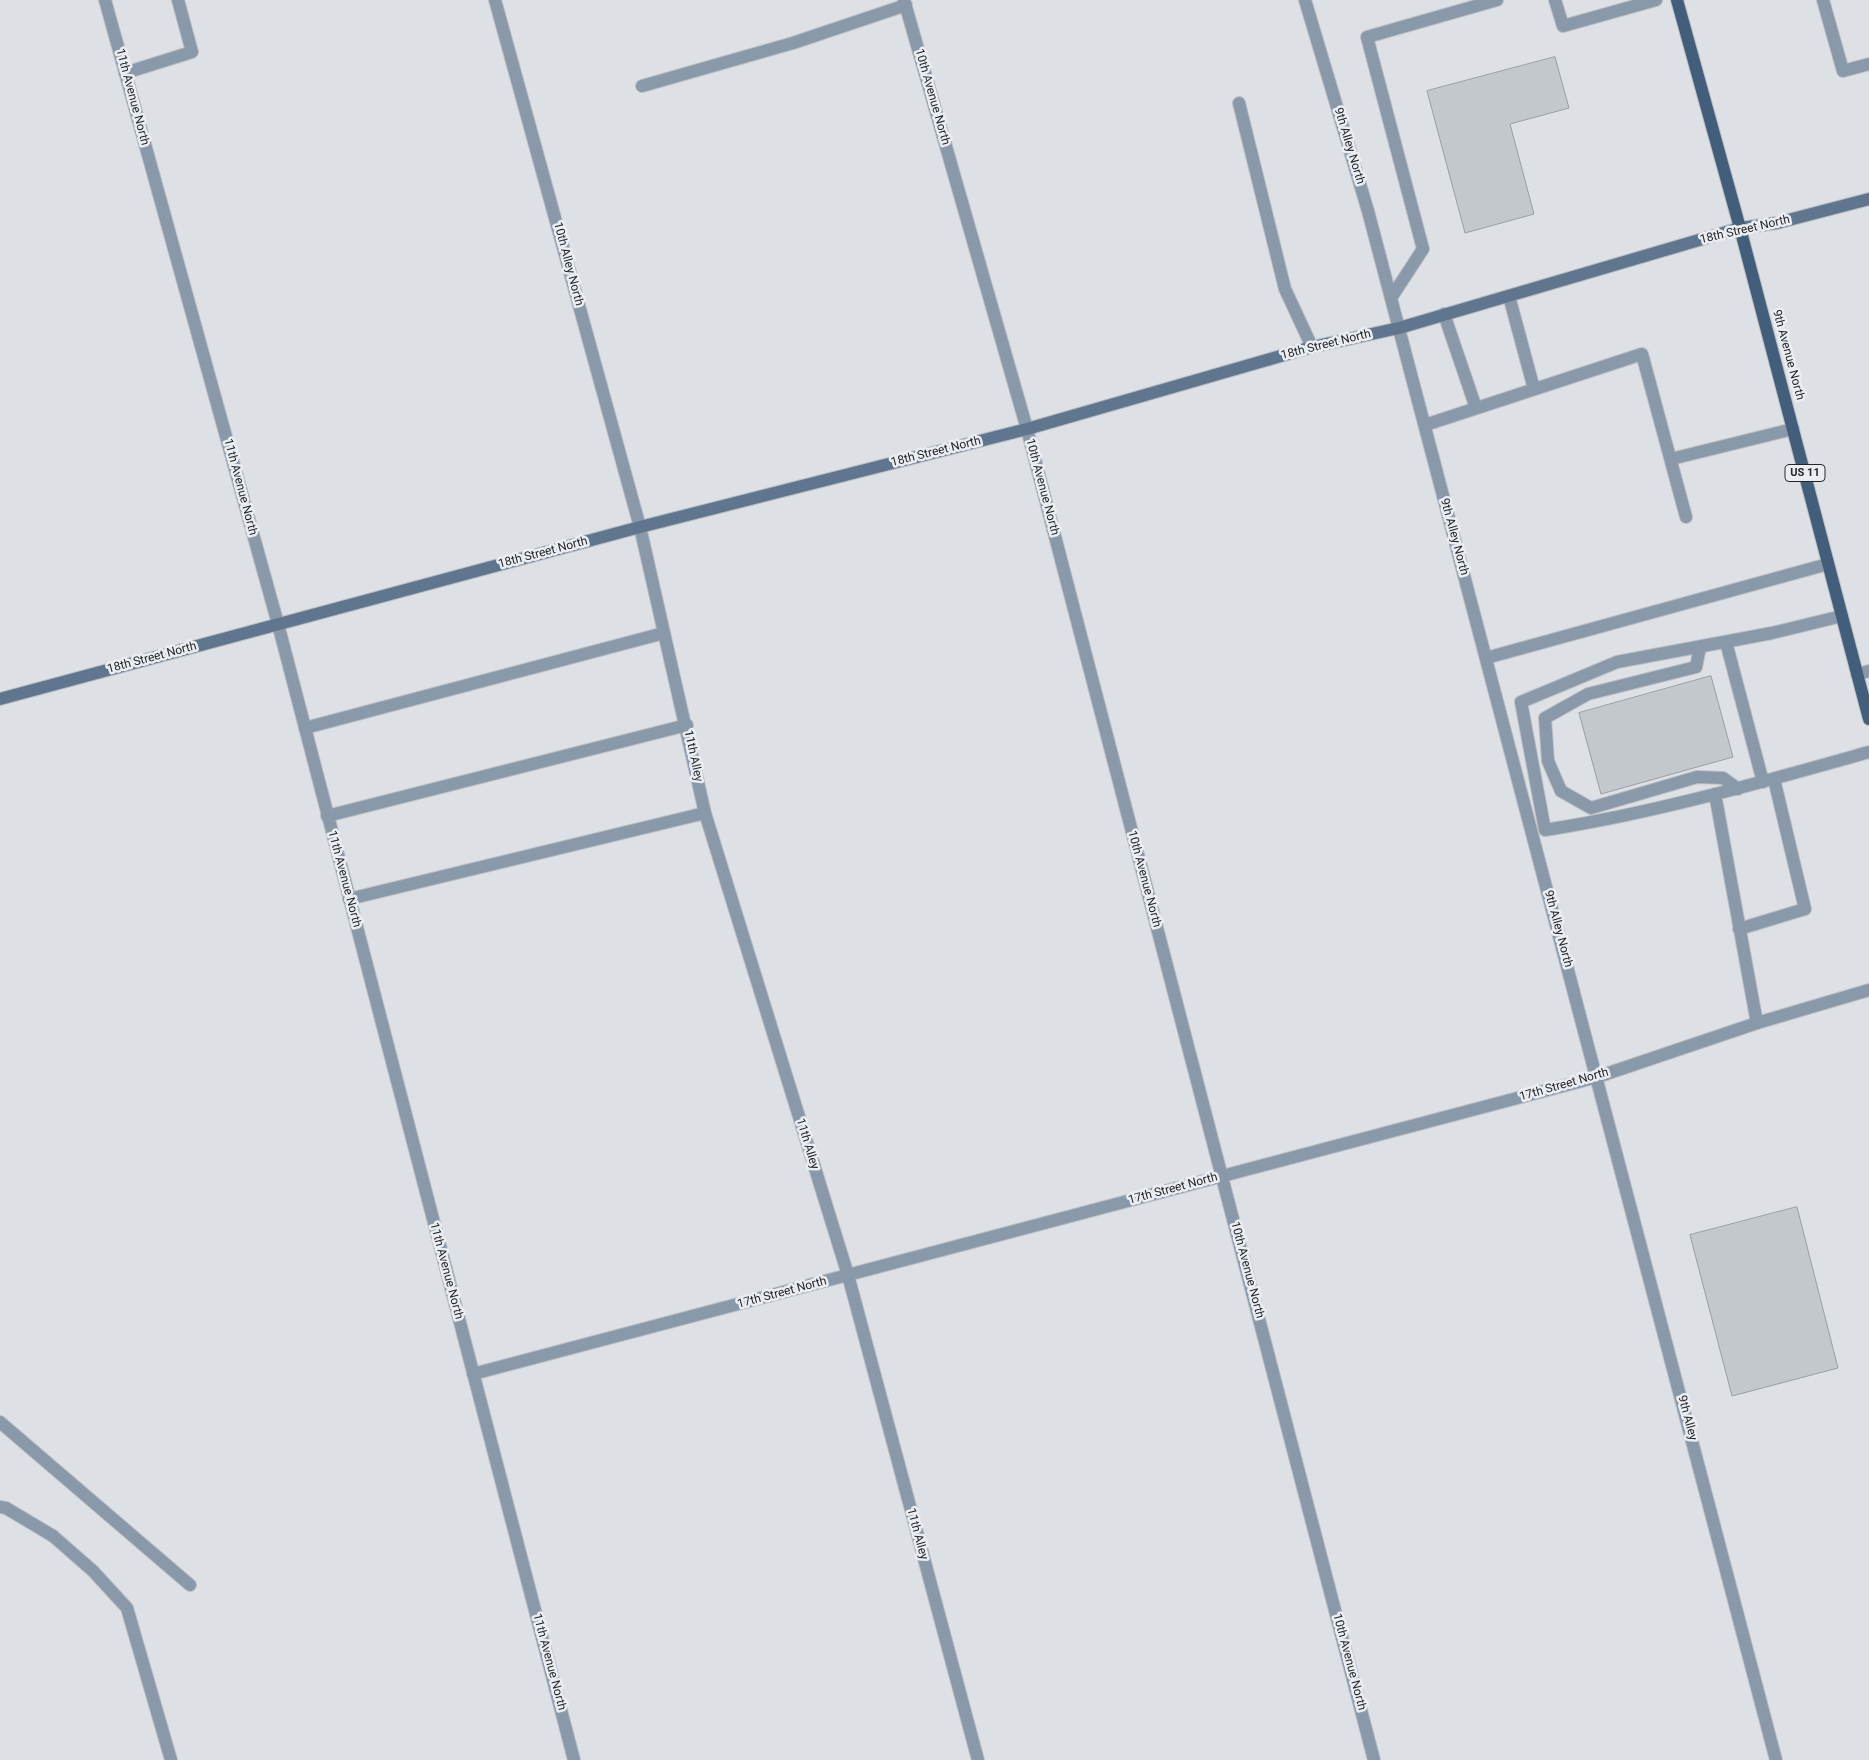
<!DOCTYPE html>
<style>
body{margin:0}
canvas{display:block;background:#dde1e6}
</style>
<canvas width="1869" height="1760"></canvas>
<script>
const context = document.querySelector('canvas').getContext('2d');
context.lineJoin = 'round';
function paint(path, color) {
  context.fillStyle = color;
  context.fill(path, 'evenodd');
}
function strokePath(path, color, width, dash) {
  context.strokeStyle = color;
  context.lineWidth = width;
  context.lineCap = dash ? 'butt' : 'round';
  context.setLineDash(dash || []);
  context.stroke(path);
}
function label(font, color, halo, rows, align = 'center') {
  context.font = font + ' Roboto,sans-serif';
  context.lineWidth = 5;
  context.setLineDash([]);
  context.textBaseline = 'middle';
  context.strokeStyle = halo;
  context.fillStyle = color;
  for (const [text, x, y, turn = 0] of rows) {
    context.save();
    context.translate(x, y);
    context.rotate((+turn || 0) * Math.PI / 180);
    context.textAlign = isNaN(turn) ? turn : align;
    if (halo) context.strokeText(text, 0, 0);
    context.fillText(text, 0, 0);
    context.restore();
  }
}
const building = new Path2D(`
 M1555 57 1569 108 1510 124 1534 214 1465 233 1427 91Z
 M1711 676 1733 757 1601 794 1579 713Z
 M1797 1207 1838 1368 1732 1396 1690 1235Z`);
const lane = new Path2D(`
 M495 0 640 527 705 813 848 1275 978 1760
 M1305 0 1368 211 1776 1760
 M1555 0 1563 26 1656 0
 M1823 0 1843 71 1869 64
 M125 73 192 52 178 0
 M642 86 793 43 906 5
 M1509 296 1534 389
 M1391 298 1423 249 1367 37 1497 0
 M1444 314 1476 408
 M1425 425 1642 354 1686 517
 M1671 459 1793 429
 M1842 616 1772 633 1617 662 1521 702 1545 830C1655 813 1762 782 1869 752
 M1726 642 1763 782
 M1700 647 1696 667 1588 694 1545 718 1548 761 1561 791 1591 808 1697 777 1723 778 1738 789
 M1486 658 1828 564
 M1857 674 1869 671
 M305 728 664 633
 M1715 794 1757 1023
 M327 816 687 725
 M349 899 705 813
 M1739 929 1805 909 1774 779
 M0 1422 190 1585
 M53 1536 93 1571 127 1608 171 1760`);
const street = new Path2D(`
 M105 0 278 624 574 1760
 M904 0 1027 429 1374 1760
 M1239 103 1285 289 1312 347
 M473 1374 1597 1077 1757 1023 1869 990
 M0 1507 6 1508 53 1536`);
const secondary = new Path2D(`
 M0 699 640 527 1027 429 1312 347 1399 328 1740 228 1777 223 1869 199`);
const primary = new Path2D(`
 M1677 0 1740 228 1869 719`);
const shields = [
 [1805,473,40]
];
const shieldNames = [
 ["US 11",1805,473]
];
const streetNames = [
 ["11th Avenue North",132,97,75],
 ["10th Avenue North",932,97,74],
 ["9th Alley North",1349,146,73],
 ["18th Street North",1745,230,-13],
 ["10th Alley North",568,264,75],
 ["18th Street North",1326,345,-14],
 ["9th Avenue North",1788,355,75],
 ["18th Street North",936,452,-14],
 ["11th Avenue North",240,487,75],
 ["10th Avenue North",1042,487,75],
 ["9th Alley North",1454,537,75],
 ["18th Street North",543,553,-15],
 ["18th Street North",152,658,-15],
 ["11th Alley",693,756,78],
 ["11th Avenue North",344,879,75],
 ["10th Avenue North",1144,879,75],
 ["9th Alley North",1558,929,75],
 ["17th Street North",1564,1085,-16],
 ["11th Alley",807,1144,73],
 ["17th Street North",1173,1189,-15],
 ["10th Avenue North",1247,1270,75],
 ["11th Avenue North",446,1271,75],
 ["17th Street North",782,1293,-15],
 ["9th Alley",1687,1418,75],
 ["11th Alley",917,1534,75],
 ["11th Avenue North",549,1662,75],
 ["10th Avenue North",1349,1662,75]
];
paint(building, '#c3c8cc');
strokePath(building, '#9a9ea3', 1);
strokePath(lane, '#bcbfc4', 14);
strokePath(street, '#bcbfc4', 14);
strokePath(secondary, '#bcbfc4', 14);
strokePath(primary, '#bcbfc4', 14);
strokePath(lane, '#8a99aa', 12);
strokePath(street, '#8a99aa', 12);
strokePath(secondary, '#60768e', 12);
strokePath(primary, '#425e7a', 12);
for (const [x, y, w] of shields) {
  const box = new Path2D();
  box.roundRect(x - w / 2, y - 8.5, w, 17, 4);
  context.fillStyle = '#eaeef3';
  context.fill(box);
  strokePath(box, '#242527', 1);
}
label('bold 11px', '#242527', null, shieldNames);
label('12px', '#242527', '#eaeef3', streetNames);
</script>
